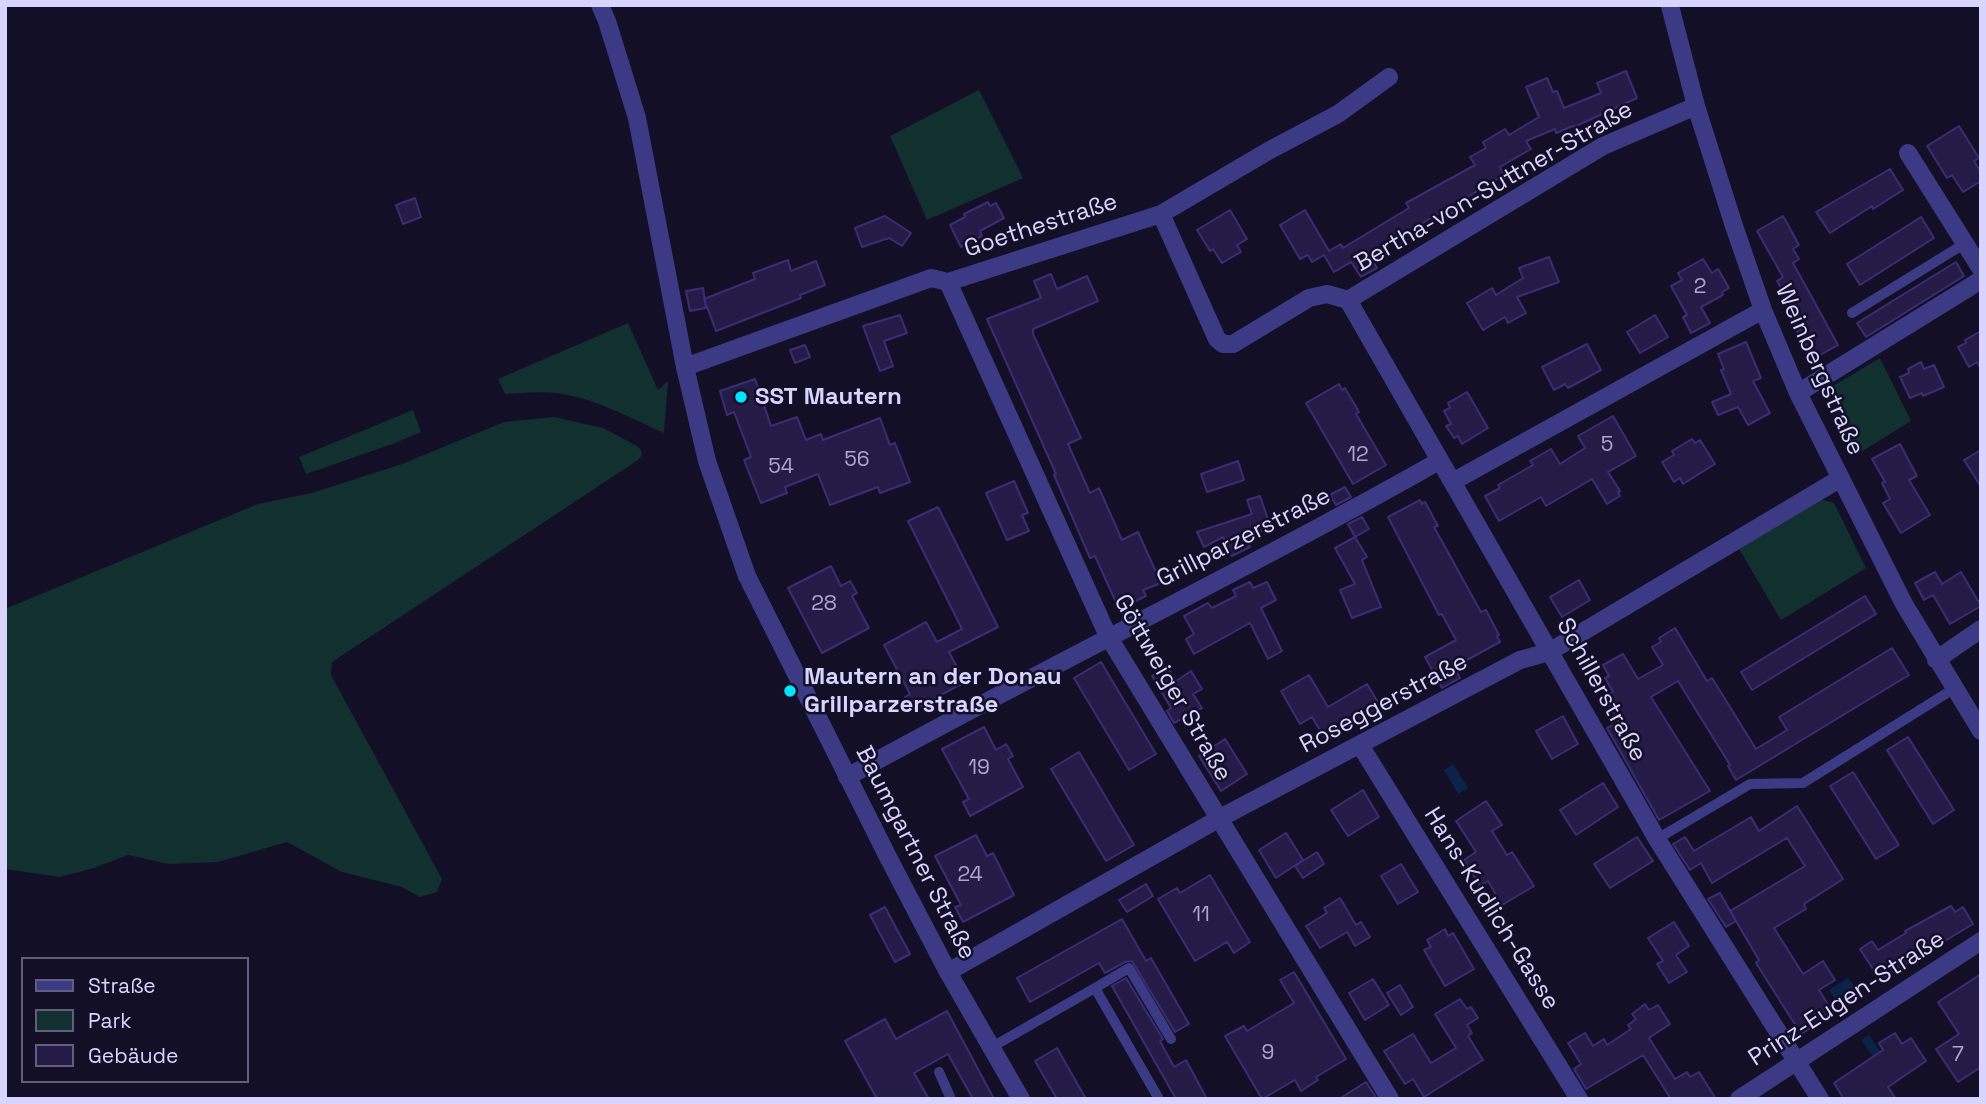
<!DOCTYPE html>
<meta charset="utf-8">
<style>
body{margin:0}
#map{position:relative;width:1986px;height:1104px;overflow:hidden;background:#130f26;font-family:"Space Grotesk",sans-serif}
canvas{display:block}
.frame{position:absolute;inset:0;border:7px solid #d9d4ff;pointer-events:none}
.legend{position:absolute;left:21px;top:957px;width:228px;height:126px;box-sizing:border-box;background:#130f26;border:2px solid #625e7d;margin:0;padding:9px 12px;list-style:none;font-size:21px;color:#d9d4ff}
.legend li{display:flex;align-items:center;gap:14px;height:35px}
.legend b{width:35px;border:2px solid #625e7d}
</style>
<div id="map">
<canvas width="1986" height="1104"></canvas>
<div class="frame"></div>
<ul class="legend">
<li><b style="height:9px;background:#3d3a85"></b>Straße</li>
<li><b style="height:19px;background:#12302f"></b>Park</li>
<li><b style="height:19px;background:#241b47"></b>Gebäude</li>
</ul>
</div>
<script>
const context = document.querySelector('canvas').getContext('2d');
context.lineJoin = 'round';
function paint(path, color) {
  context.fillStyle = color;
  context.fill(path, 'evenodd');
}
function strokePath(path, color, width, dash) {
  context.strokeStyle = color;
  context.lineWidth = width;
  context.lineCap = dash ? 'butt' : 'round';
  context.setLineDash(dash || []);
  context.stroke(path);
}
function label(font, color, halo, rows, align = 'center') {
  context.font = font + ' "Space Grotesk",sans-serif';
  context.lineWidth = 5;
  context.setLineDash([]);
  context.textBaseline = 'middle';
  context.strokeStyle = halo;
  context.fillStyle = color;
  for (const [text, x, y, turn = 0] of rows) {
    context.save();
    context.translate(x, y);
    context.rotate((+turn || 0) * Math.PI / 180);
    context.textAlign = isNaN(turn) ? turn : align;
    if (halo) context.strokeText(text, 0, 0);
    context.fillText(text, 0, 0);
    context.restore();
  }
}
const green = new Path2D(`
 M979 90 1023 178 927 220 890 136Z
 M628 323 658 390 668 381 664 433C630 418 593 397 555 393 538 391 521 393 505 394L498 379Z
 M1880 358 1911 421 1856 455 1831 396 1833 386Z
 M413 410 421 432 395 443 306 474 299 457Z
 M554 417 603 428 637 446 641 450 642 455 638 460 332 662 331 675 442 879 437 892 420 897 402 887 342 872 287 842 218 862 169 864 128 855 94 868 60 877 5 869V609L258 504 312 493 402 464 504 422Z
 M1820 499 1834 503 1866 568 1781 620 1738 547Z`);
const water = new Path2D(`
 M1453 764 1468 788 1458 794 1444 770Z
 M1848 978 1855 987 1835 999 1829 990Z
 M1869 1035 1883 1056 1876 1061 1861 1040Z`);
const building = new Path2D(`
 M1626 71 1637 98 1574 127 1573 126 1556 133 1555 129 1526 141 1531 149 1500 167 1504 175 1456 204 1459 209 1443 219 1439 213 1370 256 1377 268 1361 277 1351 262 1334 272 1324 255 1312 262 1308 255 1300 259 1280 225 1305 210 1329 251 1341 244 1343 248 1409 208 1406 203 1475 165 1470 157 1486 148 1483 142 1505 129 1509 135 1539 117 1526 87 1547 78 1553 92 1557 91 1564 108 1601 93 1597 83Z
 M1959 126 1979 158 1974 161 1981 173V181L1963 192 1952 175 1947 178 1927 146Z
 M1890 169 1903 190 1873 209 1872 206 1830 233 1816 212Z
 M415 198 421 217 403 224 396 205Z
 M988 202 990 206 996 203 1004 218 980 231 982 236 961 247 950 225 965 217 964 214Z
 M1230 210 1247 239 1237 245 1241 252 1222 263 1213 249 1210 251 1197 230Z
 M885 216 911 233 902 246 889 238 862 247 855 228Z
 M1783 216 1799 245 1793 249 1799 259 1793 263 1838 345 1813 359 1797 331 1803 328 1777 281 1783 277 1757 231Z
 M1921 217 1934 238 1860 285 1847 264Z
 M1549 257 1559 282 1517 297 1526 313 1508 323 1505 317 1483 330 1467 303 1492 288 1496 295 1523 278 1519 268Z
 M1703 259 1712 273 1718 269 1729 288 1722 292 1723 295 1701 307 1710 323 1691 333 1683 317 1687 315 1671 286 1682 280 1678 273Z
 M788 260 791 271 816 261 825 285 800 295 801 298 716 331 704 299 755 279 753 273Z
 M1956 262 1964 276 1866 337 1857 323Z
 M1051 274 1057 289 1087 276 1098 301 1033 329V334L1081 438 1068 444 1090 493 1099 488 1122 540 1138 532 1161 583 1143 590 1146 596 1119 609 1095 556 1090 558 1054 475 1056 474 987 319 1041 298 1034 281Z
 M703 288 706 308 690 311 686 291Z
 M900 315 907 333 884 341 893 366 880 371 863 326Z
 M1655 315 1668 337 1640 353 1627 332Z
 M1981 331V369L1977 362 1969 367 1958 347 1966 343 1965 340Z
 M1746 342 1761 378 1753 381 1770 413 1748 425 1738 407 1718 415 1712 402 1731 394 1721 370 1724 369 1718 354Z
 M1587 344 1601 370 1568 388 1565 384 1554 390 1542 367Z
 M805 345 810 357 795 363 790 350Z
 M1921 362 1924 369 1934 365 1944 387 1923 396 1922 393 1910 398 1900 377 1909 373 1908 369Z
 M755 379 771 426 797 417 806 440 821 434 823 440 880 418 890 445 895 443 910 482 880 493 878 487 830 505 818 474 785 487 787 493 761 503 744 460 751 457 734 412 727 415 720 391Z
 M1339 384 1342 390 1345 388 1359 412 1356 414 1386 465 1353 484 1306 403Z
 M1467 392 1488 428 1462 444 1458 436 1454 438 1446 426 1451 424 1444 411 1450 408 1448 403Z
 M1613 416 1636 456 1608 472 1620 491 1618 492 1620 496 1607 504 1592 479 1546 506 1541 497 1499 521 1485 496 1500 488 1498 485 1533 465 1530 461 1551 449 1560 464 1585 448 1578 436Z
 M1692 439 1695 443 1700 440 1715 464 1683 484 1680 478 1674 482 1662 462 1674 455 1672 451Z
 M1900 444 1917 476 1909 480 1930 515 1901 533 1883 503 1890 499 1882 483 1885 482 1872 459Z
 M1981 450V487L1964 460Z
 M1238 461 1244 480 1207 492 1201 474Z
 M1014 481 1028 513 1022 515 1029 531 1007 540 986 493Z
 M1345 487 1351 497 1336 505 1330 495Z
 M1260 496 1271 528 1245 537 1250 547 1232 556 1223 537 1204 547 1197 532 1252 514 1247 500Z
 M1420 500 1422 504 1425 502 1438 526 1434 527 1481 612 1486 610 1499 635 1497 636 1500 642 1454 667 1460 678 1442 688 1425 657 1456 640 1442 614 1439 615 1388 517Z
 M938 507 998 627 949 652 965 682 913 710 905 697 910 694 884 645 926 622 937 642 962 629 908 521Z
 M1362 517 1369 529 1355 537 1348 524Z
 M1355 537 1367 557 1362 560 1381 607 1352 618 1340 590 1355 584 1335 548Z
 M831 566 841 586 850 581 857 593 852 596 869 628 822 653 788 588Z
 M1935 572 1942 584 1961 572 1981 606 1950 624 1933 595 1924 600 1915 583Z
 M1579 580 1590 600 1562 617 1550 597Z
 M1250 582 1253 588 1267 582 1276 600 1261 608 1282 651 1268 659 1250 623 1194 654 1186 639 1194 634 1184 616 1208 603 1212 608 1236 596 1233 590Z
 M1865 596 1876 614 1752 690 1741 672Z
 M1675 628 1707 681 1712 678 1756 749 1787 730 1779 717 1892 648 1909 675 1736 780 1728 766 1730 765 1678 681 1651 697 1710 791 1659 820 1607 728 1619 722 1604 697 1613 692 1605 678 1609 676 1603 665 1623 654 1638 679 1663 665 1652 647 1661 642 1659 638Z
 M1101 662 1156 754 1129 770 1074 678Z
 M1167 666 1176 681 1191 671 1202 689 1193 694 1202 708 1174 723 1167 711 1171 708 1152 676Z
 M1309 675 1328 707 1367 684 1382 709 1356 724 1354 720 1324 737 1312 717 1300 724 1281 691Z
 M1563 716 1578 744 1552 759 1536 731Z
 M984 727 996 750 1006 744 1013 756 1008 759 1023 787 970 816 963 802 969 799 942 749Z
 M1908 737 1954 810 1933 824 1887 750Z
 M1225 739 1247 774 1221 791 1199 756Z
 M1079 752 1134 845 1106 861 1051 769Z
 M1853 772 1899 845 1876 859 1830 786Z
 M1603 783 1618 807 1576 835 1560 810Z
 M1363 790 1379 817 1348 836 1331 810Z
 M1486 801 1502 825 1492 831 1507 855 1512 852 1534 886 1502 905 1488 881 1480 886 1464 860 1476 852 1456 821Z
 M1797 806 1843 879 1804 904 1806 909 1774 928 1803 974 1823 961 1835 980 1819 990 1834 1014 1801 1034 1756 963 1759 960 1730 911 1805 866 1787 838 1712 883 1701 863 1690 870 1673 844 1685 837 1694 851 1751 817 1759 831Z
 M1286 833 1303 860 1276 878 1259 850Z
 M976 835 987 856 993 853 1014 895 963 922 955 907 961 905 935 856Z
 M1637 837 1653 861 1610 888 1594 864Z
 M1317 852 1324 864 1303 878 1295 866Z
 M1401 864 1418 892 1398 904 1381 876Z
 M1210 875 1250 942 1234 953 1227 942 1195 961 1158 899 1177 888 1180 893Z
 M1146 884 1153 896 1127 912 1119 900Z
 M1720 893 1736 921 1726 927 1708 899Z
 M1340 898 1356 925 1361 922 1370 937 1355 946 1347 932 1320 948 1306 926 1327 913 1324 908Z
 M1951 906 1955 912 1963 907 1973 924 1880 980 1860 949 1872 941 1878 950 1906 933 1905 931Z
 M885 907 910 954 895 962 870 915Z
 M1122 919 1146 961 1151 958 1189 1024 1175 1032 1132 961 1125 962 1105 973 1099 963 1030 1002 1017 978Z
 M1674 922 1689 946 1676 955 1687 972 1669 983 1657 964 1663 961 1648 938Z
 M1445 929 1448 936 1453 933 1474 969 1445 986 1424 950 1431 947 1427 940Z
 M1294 972 1346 1059 1316 1077 1318 1080 1301 1091 1295 1080 1262 1099 1225 1036 1244 1026 1247 1031 1294 1003 1280 980Z
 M1981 974V1067L1958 1082 1936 1049 1959 1034 1938 1002Z
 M1126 978 1163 1039 1160 1041 1174 1067 1186 1060 1207 1099H1176L1112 986Z
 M1373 979 1389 1005 1365 1020 1349 993Z
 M1400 985 1413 1007 1401 1015 1387 993Z
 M1460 999 1467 1009 1471 1007 1478 1018 1467 1025 1472 1033 1468 1036 1483 1060 1424 1097 1413 1079 1405 1084 1384 1051 1413 1034 1431 1063 1456 1048 1435 1014Z
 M1645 1004 1649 1010 1658 1005 1670 1024 1649 1038 1675 1079 1687 1072 1690 1077 1699 1072 1716 1099H1671L1643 1055 1586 1089 1574 1069 1581 1064 1568 1043 1585 1033 1593 1046 1604 1039 1607 1045 1631 1029 1628 1025 1636 1019 1632 1014Z
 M947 1011 994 1099H973L948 1054 914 1073 929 1099H877L845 1041 885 1019 896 1039Z
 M1895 1033 1902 1044 1911 1038 1926 1061 1888 1087 1896 1099H1844L1834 1083 1883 1050 1879 1043Z
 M1057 1048 1078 1085 1086 1099H1057L1035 1061Z
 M1366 1082 1377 1099H1339Z`);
const service = new Path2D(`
 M1852 313 1964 244
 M1657 839 1750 784 1803 783 1955 688
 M1095 988 1129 968 1171 1039
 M992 1047 1095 988 1159 1099
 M939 1072 951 1099`);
const minor = new Path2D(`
 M1670 6 1696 106 1734 226 1763 310 1798 393 1904 604 1981 731
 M1908 153 1981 269
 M1161 214 1217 339 1223 344H1233L1309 298 1327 294 1348 300 1603 146 1696 106
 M948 282 1108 636 1390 1099
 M1348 300 1657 839 1820 1099
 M685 367 931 278 948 282 1161 214 1270 150 1338 114 1389 77
 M1798 393 1981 280
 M1454 481 1763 310
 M1936 660 1981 629
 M1360 745 1579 1099
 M847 777C1043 668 1245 571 1439 461
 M948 972 1220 818 1520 660 1549 652 1841 478
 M1739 1099 1981 941`);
const tertiary = new Path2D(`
 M600 5 607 21 637 118 685 367 707 461 747 576 889 859 948 972 1021 1099`);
const markers = [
 [741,397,7,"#00e5ff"],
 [790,691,7,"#00e5ff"]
];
const numberNames = [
 ["2",1700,287],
 ["5",1607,445],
 ["12",1358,455],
 ["56",857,460],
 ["54",781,467],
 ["28",824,604],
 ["19",979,768],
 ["24",970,875],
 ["11",1201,915],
 ["9",1268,1053],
 ["7",1958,1055]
];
const streetNames = [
 ["Bertha-von-Suttner-Straße",1494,187,-30],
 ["Goethestraße",1041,226,-18],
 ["Weinbergstraße",1819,370,66],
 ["Grillparzerstraße",1244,538,-27],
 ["Göttweiger Straße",1172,688,60],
 ["Schillerstraße",1601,690,61],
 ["Roseggerstraße",1384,704,-28],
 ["Baumgartner Straße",915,853,63],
 ["Hans-Kudlich-Gasse",1491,909,58],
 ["Prinz-Eugen-Straße",1847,999,-33]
];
const poiNames = [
 ["SST Mautern",755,397],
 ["Mautern an der Donau",804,677],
 ["Grillparzerstraße",804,705]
];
paint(green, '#12302f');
paint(water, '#0c2248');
paint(building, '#241b47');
strokePath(building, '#3b2d73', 2);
strokePath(service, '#3d3a85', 10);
strokePath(minor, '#3d3a85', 18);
strokePath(tertiary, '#3d3a85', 18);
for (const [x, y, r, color] of markers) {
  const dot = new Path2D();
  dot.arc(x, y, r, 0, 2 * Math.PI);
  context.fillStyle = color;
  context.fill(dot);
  strokePath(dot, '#130f26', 2.5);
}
label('21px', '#aca6d1', null, numberNames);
label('24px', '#d9d4ff', '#130f26', streetNames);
label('bold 24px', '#d9d4ff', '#130f26', poiNames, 'left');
</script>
